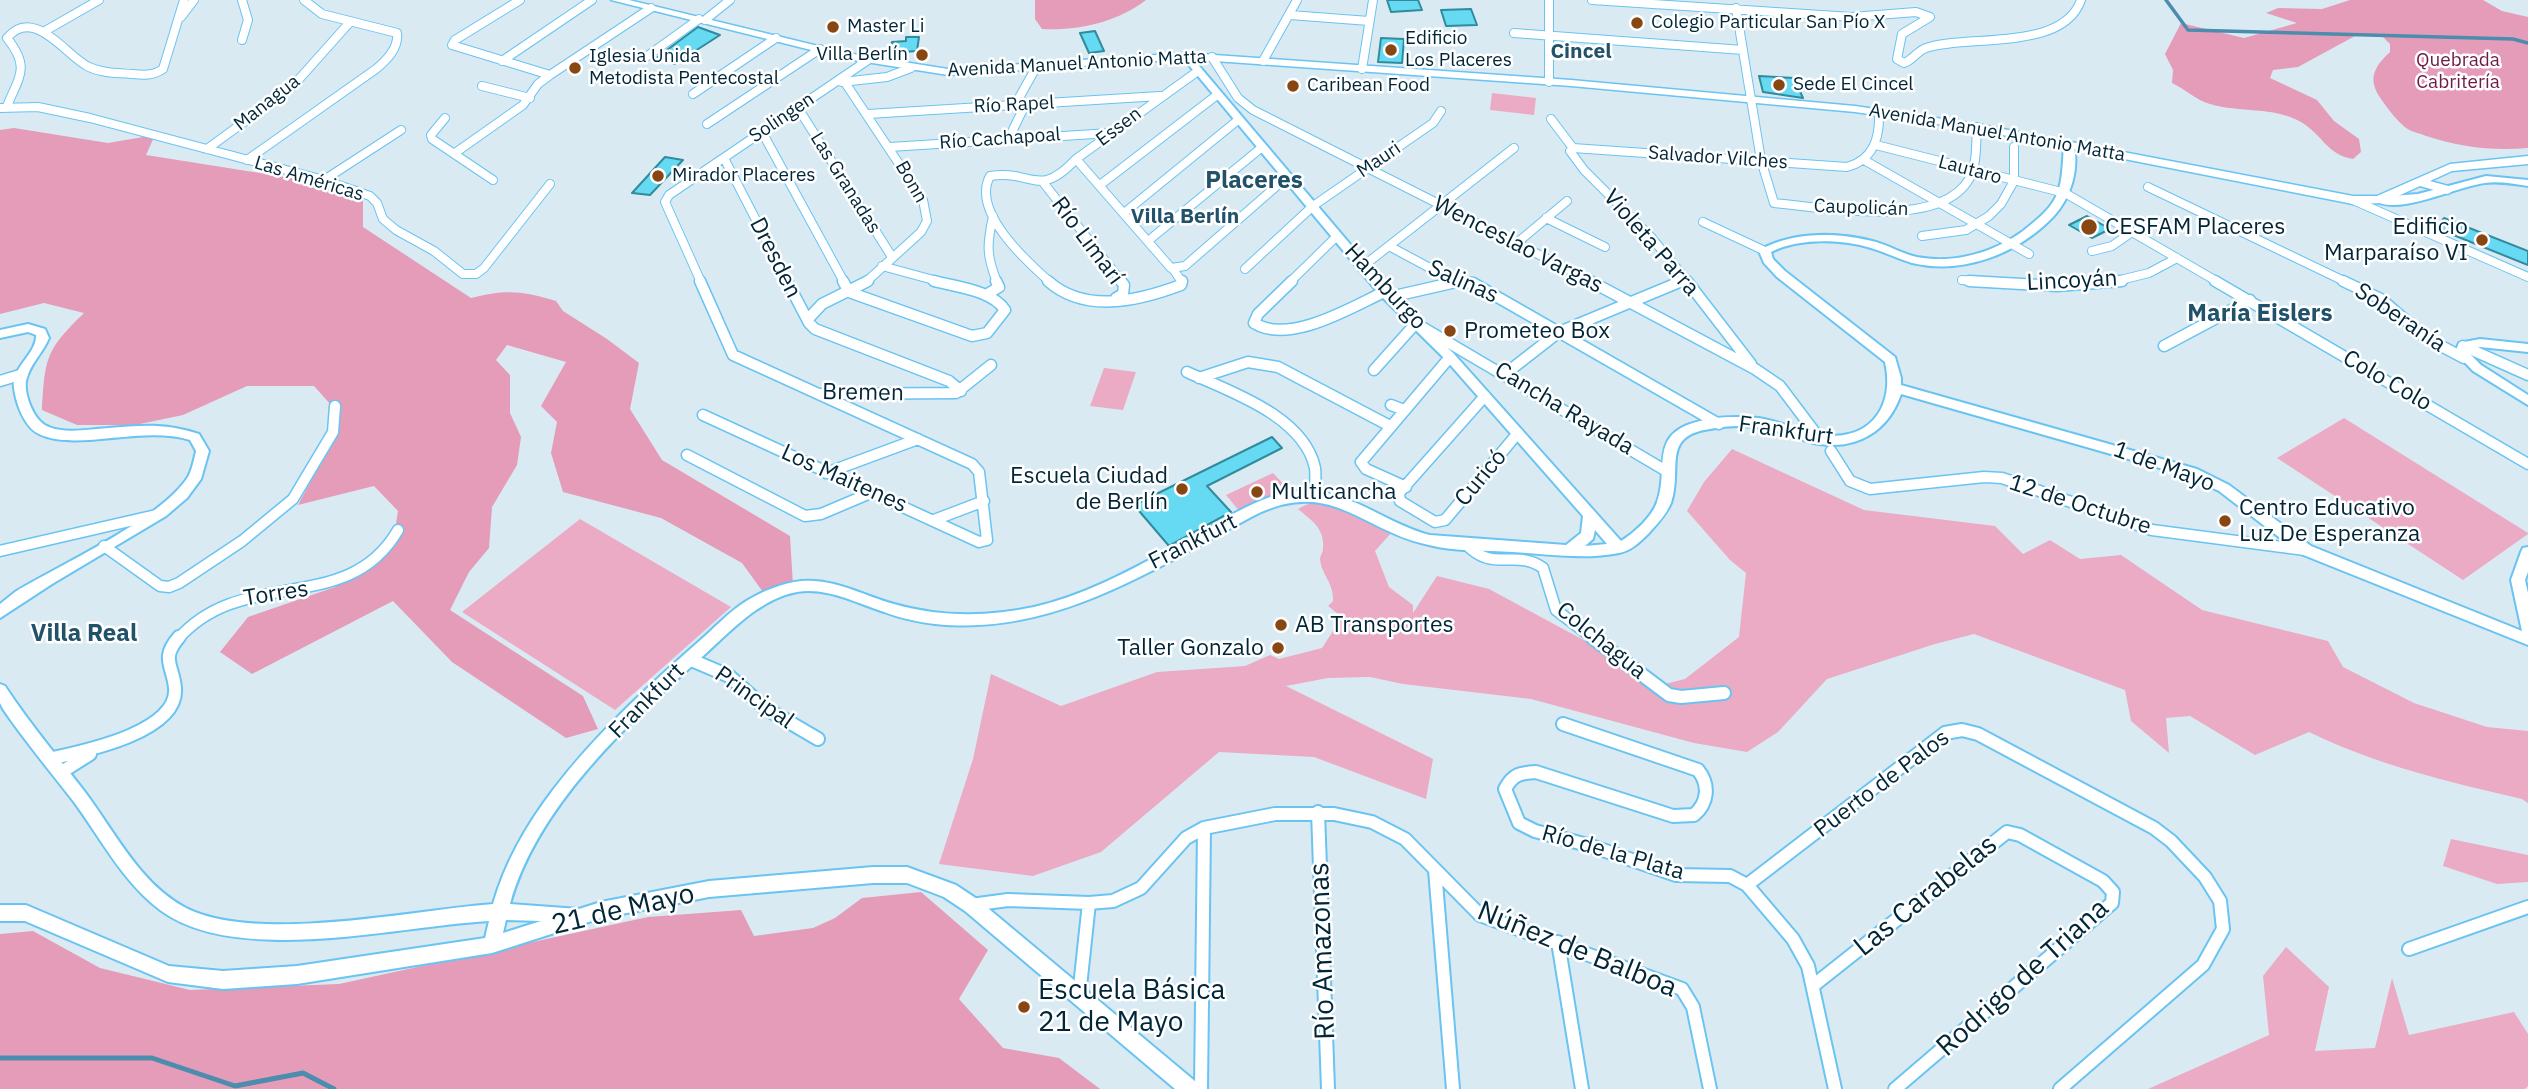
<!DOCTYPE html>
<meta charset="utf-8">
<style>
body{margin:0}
canvas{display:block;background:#d9eaf3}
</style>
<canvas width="2528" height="1089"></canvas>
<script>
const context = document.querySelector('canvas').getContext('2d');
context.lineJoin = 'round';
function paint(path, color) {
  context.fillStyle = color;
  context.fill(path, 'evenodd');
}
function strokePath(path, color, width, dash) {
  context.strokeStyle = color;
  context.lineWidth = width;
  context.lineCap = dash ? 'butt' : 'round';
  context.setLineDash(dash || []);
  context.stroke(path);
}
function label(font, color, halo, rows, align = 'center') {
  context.font = font + ' "IBM Plex Sans",sans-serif';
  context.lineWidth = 5;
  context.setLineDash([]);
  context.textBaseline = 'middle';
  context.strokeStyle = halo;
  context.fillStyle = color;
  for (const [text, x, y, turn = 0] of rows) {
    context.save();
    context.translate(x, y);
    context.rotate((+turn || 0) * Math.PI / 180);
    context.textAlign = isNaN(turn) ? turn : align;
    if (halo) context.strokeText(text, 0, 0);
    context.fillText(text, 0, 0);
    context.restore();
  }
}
const green = new Path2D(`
 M1492 93 1536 98 1534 115 1490 110Z
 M1104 368 1136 372 1123 410 1090 406Z
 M2344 418 2528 533V534L2463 580 2277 458Z
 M1732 449 1864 510 1995 526 2023 554 2050 540 2080 559 2121 555 2202 610 2328 641 2343 667 2414 703 2487 727 2528 731V803L2522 799C2448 782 2377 765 2309 732L2255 755 2190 716 2166 718 2169 753 2131 721 2125 690 1974 634 1935 644 1827 679 1778 732 1747 752 1694 743 1531 699 1403 684 1370 677 1328 678 1286 686 1433 759 1426 799 1314 757 1219 752 1101 852 1033 876 939 864 973 759 991 674 1061 706 1157 672 1245 666 1270 655 1279 659 1322 648 1342 617 1328 606 1333 601C1334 583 1321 574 1320 559 1320 556 1323 552 1323 549 1325 528 1311 520 1298 509 1329 489 1364 518 1392 532L1375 551 1389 587 1413 605V613L1437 576 1489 589 1665 684 1685 679 1739 637 1746 573 1730 560 1687 511 1704 482Z
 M1273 473 1288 489 1240 512 1226 495Z
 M580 519 731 607 615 710 462 612Z
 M2451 839 2528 855V882L2497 884 2443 866Z
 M2286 947 2329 987 2315 1051 2375 1048 2392 978 2409 1035 2514 1012 2528 1034V1086L2525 1089H2148L2269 1035 2263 976Z`);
const forest = new Path2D(`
 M1035 0H1146C1117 22 1079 31 1042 29L1035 19Z
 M2350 0H2483L2502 11 2528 17V148C2491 151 2461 147 2426 136 2420 133 2411 132 2406 128 2397 121 2387 108 2381 99 2367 79 2374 67 2390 52V44L2381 35 2355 36 2298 67 2273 70 2270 78 2317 100 2334 121 2359 139 2361 152 2353 159C2327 155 2323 135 2301 122 2273 106 2240 113 2210 104 2196 100 2185 89 2172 83L2173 70 2165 54 2181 23 2244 38 2297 23 2266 13 2278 8 2322 9Z
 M14 128 108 143 155 135 146 155 310 181 363 198V227L471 298C506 289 523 291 556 301L563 311 607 339 639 363 630 409 662 460 790 536 793 585 763 592 742 563 661 518 563 492 551 453 557 422 541 406 566 362 507 345 496 360 510 375V413L521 437 517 465 492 507 489 548 469 572 450 610 583 696 598 729 566 738 452 662 393 601 252 674 220 652 248 617 335 587 393 542 398 511 374 486 298 505 336 434 332 406 314 386H247L183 415 135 425H77L42 410C45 357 46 350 84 313L44 303 0 314V130Z
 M921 892 988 950 959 999 1003 1048 1059 1058 1100 1089H0V934L33 931 100 968 190 990 339 984 648 917 741 910 754 936 813 928 835 918 862 898Z`);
const streamFar1 = new Path2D(`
 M2166 0 2188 30 2513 39 2528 43`);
const stream = new Path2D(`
 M0 1058H152L235 1086 303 1073 334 1089`);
const building = new Path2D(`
 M1387 0H1418L1422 10 1391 12Z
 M1471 9 1477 25 1446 26 1441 10Z
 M698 27 720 35 675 64 656 58Z
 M1095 31 1104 51 1089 53 1080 33Z
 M906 37H919L917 51 903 52 902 59 889 56 892 42 906 41Z
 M1381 38 1404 39 1402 63 1378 62Z
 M1759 76 1794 78 1803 98 1763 92Z
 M665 157 683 160 650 195 632 193Z
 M2087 216 2110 229 2092 238 2069 225Z
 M2444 218 2528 251V265L2436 228Z
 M1272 437 1282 448 1207 486 1231 512 1169 546 1134 505Z`);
const minorFar2 = new Path2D(`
 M242 0 248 20 242 40
 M520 0 455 40 452 45 550 75
 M1549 0V82
 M1592 0 1852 17 1916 12 1930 17 1902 34 1897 59 1904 63C1913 60 1917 51 1926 48 1967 34 2063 52 2081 0
 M1736 8 1761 160 1774 203C1823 207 1953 233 1973 170 1977 157 1976 140 1977 127
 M1290 15 1369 21
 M181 17 194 0
 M705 20 730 0
 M45 31 99 0
 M1514 33 1743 50
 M646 57 699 19
 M1212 57 1238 98 1253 110 1593 282
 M502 61 592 0
 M1263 61 1297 0
 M1362 69 1373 0
 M842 78 923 200 927 221 921 232 866 282
 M842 82 887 77 911 68
 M482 86 530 98
 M693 94 776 38
 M1015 105 1038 64
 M7 106C20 75 30 67 7 38 34 5 67 57 89 67 102 73 117 73 132 74 143 75 153 76 163 69L184 0
 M0 108 38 107 90 118 324 180 370 196 377 203 383 219 396 230 434 251 463 274H476L484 268 550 184
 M798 108 892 257
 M868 114 1160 96
 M445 118 431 135 432 139 493 180
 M1551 119 1573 148 1570 151 1584 170 1651 237 1688 282
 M707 124 820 49
 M762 132 844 282
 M1009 138 1025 105
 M1876 145 2065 193 2218 282
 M890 147 1110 133
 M1573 148 1847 167C1874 160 1880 137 1879 112
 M207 149 292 87 350 22
 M455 153 523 105 538 84 550 75 651 8
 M724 158 788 282
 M1076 159 1171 268 1185 266 1287 177
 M247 160 376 69C387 60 399 48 397 33L322 14 304 0
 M1864 160 2029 254
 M324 180 401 130
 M1042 181 1122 282
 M1100 185 1217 95
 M2148 187 2346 282
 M2353 200 2528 277
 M1124 213 1238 120
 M993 216C987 244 986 255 997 282
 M1546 218 1605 247
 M1703 222 1765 251
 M1922 236 1966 230 1989 216 2001 204 2014 181V147
 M1148 241 1261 148
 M1518 242 1567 201
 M1389 246 1456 282H1462
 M2092 251 2112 246 2132 232
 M882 266 941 282
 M1362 267 1514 148
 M1173 269 1182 282
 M1245 269 1313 206 1433 123 1441 111
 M1962 280 1988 282
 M701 282 665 202 669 195 868 60
 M1050 282C1025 260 971 211 990 176 1031 169 1038 200 1076 159L1198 71
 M1290 282 1337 236
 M1678 282 1686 279
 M2112 282 2149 273 2177 258`);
const minorFar1 = new Path2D(`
 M700 281 733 355 972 464 979 472 987 540 979 542 703 415
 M787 281 809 323 815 329 949 381 961 391
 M843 281 849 292 972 336 987 333 1005 310C992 290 956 287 934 281
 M1048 281C1085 314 1138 301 1181 285L1182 281
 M1292 281 1258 314 1254 323C1289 345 1350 308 1384 292
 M1453 281 1473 283 1719 424
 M1590 281 1755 369 1780 386 1820 439
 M1687 281 1751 364
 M1969 281 2057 286 2122 281
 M2215 281 2528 464
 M2343 281 2381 299 2426 338 2464 358
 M986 295 999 287 996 281
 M1390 297 1456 282
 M1116 298 1123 294 1124 285 1121 281
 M808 319 822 304 868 281
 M1422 327 1668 472
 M2164 346 2250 300
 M2463 346 2528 375
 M1374 370 1417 322
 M1187 372C1229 391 1304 416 1315 468 1316 476 1315 486 1315 495
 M1505 374 1559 332 1682 281
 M1199 378 1248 362 1278 367 1390 426
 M0 381 23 374
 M821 394 956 393 991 365
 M1485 396 1399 493 1400 501 1435 522 1445 520 1518 433
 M1391 405 1404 410
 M1831 451 1850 481 1870 489 1984 477 2002 478 2152 530 2305 550
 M687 455 805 516 821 514 873 492
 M826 473 918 439
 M1406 487 1366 469 1361 462 1450 357
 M934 520 984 501
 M1465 543C1492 574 1516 548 1543 568L1556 610 1594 639
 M104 546 160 586 169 587 179 583 242 541 293 499 333 432 335 406
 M0 551 156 515
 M178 639C243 565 348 617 398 530`);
const minor = new Path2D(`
 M1592 637 1669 695 1681 697 1724 693
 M689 659 729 676 765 708 818 739
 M1563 724 1698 770C1710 785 1708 803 1694 815L1673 816 1536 772C1520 773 1513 774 1505 789L1519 823 1535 831 1591 846 1676 875 1730 876 1747 885 1793 939 1808 966 1835 1089
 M49 759C80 752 179 733 175 688 173 665 160 659 179 637
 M60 773 90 754
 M1318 812 1328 1089
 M1435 870 1453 1089
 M1747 885 1945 733 1962 730 1978 734 2154 828 2171 841 2205 877 2220 901 2223 929 2203 965 2060 1089
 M971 905 1008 900 1089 903 1113 901 1141 888 1186 838 1204 828 1275 814H1334L1372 822 1405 839 1480 915 1682 989 1693 1007 1710 1089
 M1558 942 1582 1089
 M2409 949 2528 907
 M1814 985 2007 832 2020 835 2103 881 2113 892 2112 903 1895 1089
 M1079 996 1089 903
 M1201 1089 1204 828`);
const tertiary = new Path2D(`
 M1183 54H1189L1388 289 1454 354 1621 541C1634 533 1652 517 1657 502 1669 472 1650 438 1690 424 1711 416 1737 416 1759 418 1779 421 1797 430 1817 434 1866 444 1896 410 1885 362L1777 277 1764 263 1759 251 1761 249C1795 231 1840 232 1876 242 1890 246 1903 254 1917 257 1954 264 1993 253 2023 231 2062 201 2061 192 2064 145L2065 143H2073C2080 168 2071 198 2053 217 2017 254 1963 275 1912 263 1898 259 1885 252 1871 248 1841 239 1799 238 1771 252L1773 259 1785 271 1895 357 1901 378V385L2197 469 2229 485 2311 546 2522 631 2511 580 2521 552 2523 548 2528 547V572L2525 580 2528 593V645L2301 554 2219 491 2188 476 1901 394C1889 430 1858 450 1819 444 1801 441 1785 432 1768 429 1749 425 1729 425 1710 429 1660 436 1683 469 1671 503 1666 515 1657 524 1649 533 1641 541 1631 551 1619 553 1584 560 1548 554 1513 552 1485 550 1456 552 1429 545 1362 531 1333 479 1259 513 1158 566 1056 637 935 624 918 622 900 618 884 612 856 603 827 587 797 592 759 599 730 632 702 657 629 722 537 806 510 904L579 909 601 902 709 881 873 867H907L956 885 977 899 1196 1082 1198 1089H1175L965 911 944 897 907 883H873L709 897 601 918 492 953 297 984 223 989 168 982 25 921H0V905H26L169 966 223 971 297 966 485 938 489 921C399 926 236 967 160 910 123 882 101 839 74 802 50 771 25 741 3 709L0 703V684L5 686C29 723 58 757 85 792 115 832 140 884 186 908 258 944 412 910 493 904 505 862 527 824 553 790 594 736 645 689 696 644 713 630 729 611 748 600 763 591 783 583 801 581 834 578 862 595 894 604 939 617 988 617 1034 607 1091 594 1143 563 1194 536 1231 516 1270 487 1314 491 1356 495 1390 525 1430 535L1566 545 1581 533 1583 516 1446 360 1380 295 1183 58ZM1595 530 1607 544 1585 546 1593 539ZM506 920 541 921 503 933Z
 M2486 176 2528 180V186C2514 184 2499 181 2485 183 2457 186 2397 217 2374 200L2379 197 2418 194Z
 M28 324 45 329 49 338C43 353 29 365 26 381 24 395 34 422 49 427 66 434 90 429 108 428 141 425 167 423 199 434L209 451 201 479 187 498 166 516 52 584 0 618V604L15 592C61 564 160 520 188 477 192 470 194 460 196 451L190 440C143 425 76 452 39 434 24 427 16 403 14 388 11 367 37 354 36 335L28 332 0 338V330Z
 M2480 339 2528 344V352L2480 347 2467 351 2481 365 2528 395V405L2473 371 2455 352 2459 343Z`);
const secondary = new Path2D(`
 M611 0H629L847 53 948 69 1186 53 1571 80 1855 106 1977 124 2353 196H2377L2450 164 2528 156V164L2452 171 2430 181 2452 187 2454 190 2448 194 2420 186 2383 203 2353 204 1977 130 1855 112 1571 86 1186 59 948 75 847 59Z`);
const markers = [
 [1637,23,7,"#884613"],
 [833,27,7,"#884613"],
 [1391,50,7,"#884613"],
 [922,55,7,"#884613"],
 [575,68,7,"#884613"],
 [1779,85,7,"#884613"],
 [1293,86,7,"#884613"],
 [658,176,7,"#884613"],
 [2089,227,9,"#884613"],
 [2482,240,7,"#884613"],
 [1450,331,7,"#884613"],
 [1182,489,7,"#884613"],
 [1257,492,7,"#884613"],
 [2225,521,7,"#884613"],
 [1281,625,7,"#884613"],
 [1278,648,7,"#884613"],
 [1024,1007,7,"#884613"]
];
const farPoinames = [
 ["Colegio Particular San Pío X",1651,23],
 ["Master Li",847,27],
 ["Edificio",1405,39],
 ["Los Placeres",1405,61],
 ["Villa Berlín",908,55,"right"],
 ["Iglesia Unida",589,57],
 ["Metodista Pentecostal",589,79],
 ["Sede El Cincel",1793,85],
 ["Caribean Food",1307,86],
 ["Mirador Placeres",672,176]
];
const farParknames = [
 ["Quebrada",2458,61],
 ["Cabritería",2458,83]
];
const farStreetnames = [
 ["Avenida Manuel Antonio Matta",1077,64,-3],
 ["Managua",267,103,-38],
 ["Río Rapel",1014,105,-3],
 ["Solingen",782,118,-34],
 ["Essen",1119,127,-37],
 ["Avenida Manuel Antonio Matta",1997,133,10],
 ["Río Cachapoal",1000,139,-4],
 ["Salvador Vilches",1718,158,4],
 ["Mauri",1379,160,-34],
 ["Lautaro",1970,170,15],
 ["Las Américas",309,179,17],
 ["Bonn",911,182,60],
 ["Las Granadas",845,183,58],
 ["Caupolicán",1861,208,2]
];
const farNeighbourhoodnames = [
 ["Cincel",1581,52],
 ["Villa Berlín",1185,217]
];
const poiNames = [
 ["CESFAM Placeres",2105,227],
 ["Edificio",2468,227,"right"],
 ["Marparaíso VI",2468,253,"right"],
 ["Prometeo Box",1464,331],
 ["Escuela Ciudad",1168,476,"right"],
 ["de Berlín",1168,502,"right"],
 ["Multicancha",1271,492],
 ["Centro Educativo",2239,508],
 ["Luz De Esperanza",2239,534],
 ["AB Transportes",1295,625],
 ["Taller Gonzalo",1264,648,"right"]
];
const streetNames = [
 ["Río Limarí",1087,241,53],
 ["Violeta Parra",1651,243,49],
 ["Wenceslao Vargas",1518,245,27],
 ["Dresden",775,258,63],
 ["Lincoyán",2072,281,-3],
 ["Salinas",1463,282,24],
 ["Hamburgo",1385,287,47],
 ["Soberanía",2400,318,34],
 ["Colo Colo",2387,381,30],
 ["Bremen",863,393,1],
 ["Cancha Rayada",1564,409,31],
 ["Frankfurt",1786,431,8],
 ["1 de Mayo",2164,467,20],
 ["Curicó",1481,478,-50],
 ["Los Maitenes",844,479,24],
 ["12 de Octubre",2080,505,18],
 ["Frankfurt",1193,542,-27],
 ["Torres",276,594,-9],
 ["Colchagua",1601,641,39],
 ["Principal",754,698,35],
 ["Frankfurt",647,701,-45],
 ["Puerto de Palos",1882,784,-37],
 ["Río de la Plata",1613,853,16]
];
const farDistrictnames = [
 ["Placeres",1254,181]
];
const neighbourhoodNames = [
 ["María Eislers",2260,314],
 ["Villa Real",84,634]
];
const nearStreetnames = [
 ["Las Carabelas",1926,896,-39],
 ["21 de Mayo",623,910,-13],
 ["Núñez de Balboa",1577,950,22],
 ["Río Amazonas",1323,951,-92],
 ["Rodrigo de Triana",2023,978,-42]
];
const nearPoinames = [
 ["Escuela Básica",1038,991],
 ["21 de Mayo",1038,1023]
];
paint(green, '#ebabc5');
paint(forest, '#e49cb9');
strokePath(streamFar1, '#4c8cac', 3.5);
strokePath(stream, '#4c8cac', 5);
paint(building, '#66daf2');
strokePath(building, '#308b9d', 2);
strokePath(minorFar2, '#69c4f2', 10);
strokePath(minorFar1, '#69c4f2', 13);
strokePath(minor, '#69c4f2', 16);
strokePath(tertiary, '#69c4f2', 4);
strokePath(secondary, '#69c4f2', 3);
strokePath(minorFar2, '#fff', 8);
strokePath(minorFar1, '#fff', 10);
strokePath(minor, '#fff', 12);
paint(tertiary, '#fff');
paint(secondary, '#fff');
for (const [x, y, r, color] of markers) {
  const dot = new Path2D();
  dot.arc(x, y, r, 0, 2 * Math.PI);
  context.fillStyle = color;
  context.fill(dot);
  strokePath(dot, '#fff', 2.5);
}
label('19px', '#002638', '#fff', farPoinames, 'left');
label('19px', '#6e1b46', '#fff', farParknames);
label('19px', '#002638', '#fff', farStreetnames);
label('bold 21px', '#21526a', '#fff', farNeighbourhoodnames);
label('23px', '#002638', '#fff', poiNames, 'left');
label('23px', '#002638', '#fff', streetNames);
label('bold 24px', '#21526a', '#fff', farDistrictnames);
label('bold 24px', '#21526a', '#fff', neighbourhoodNames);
label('28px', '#002638', '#fff', nearStreetnames);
label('28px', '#002638', '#fff', nearPoinames, 'left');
</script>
